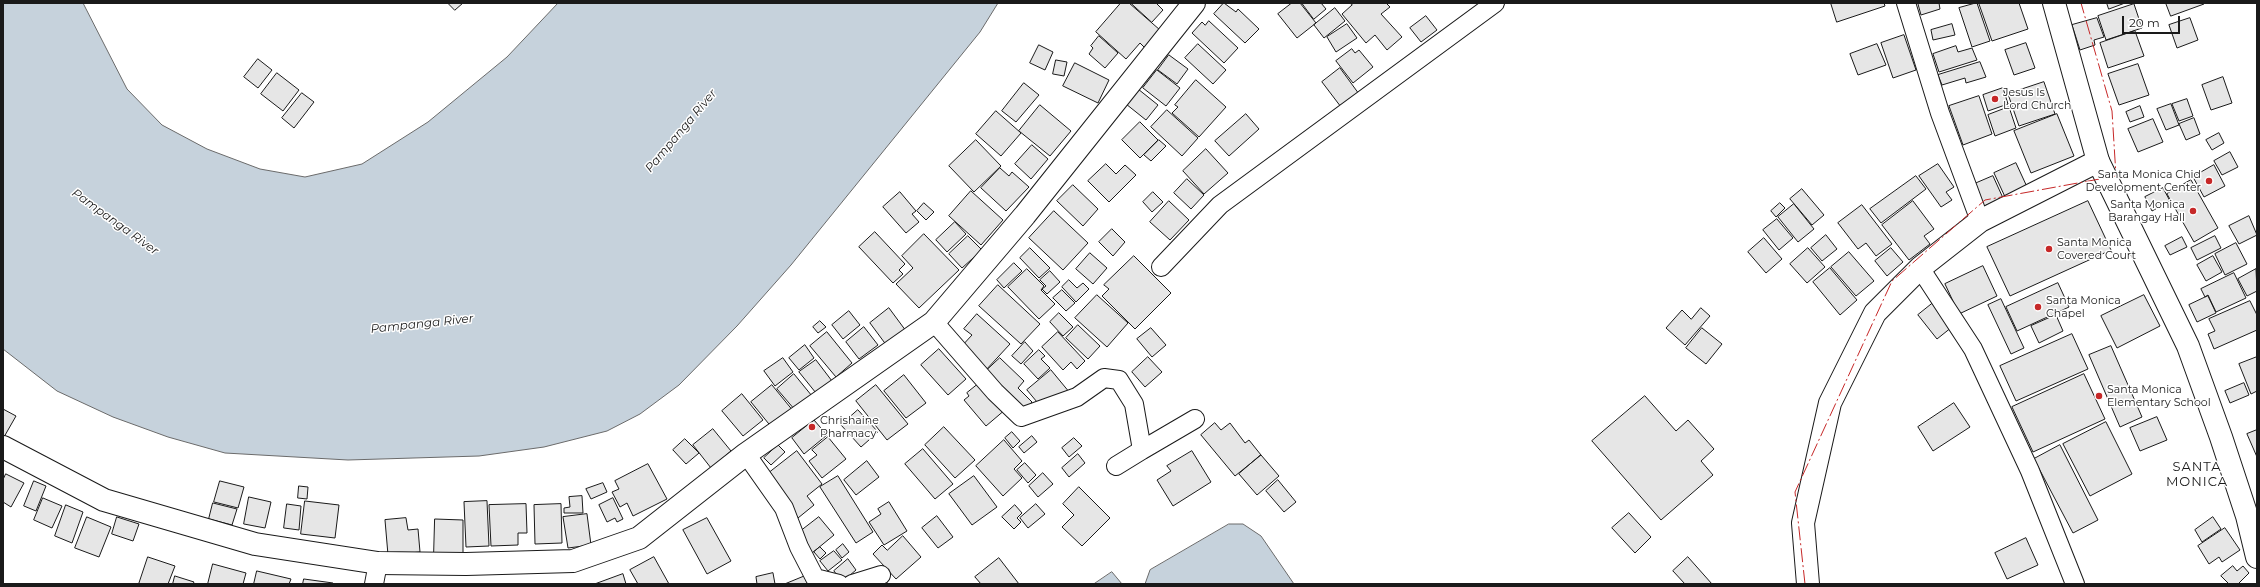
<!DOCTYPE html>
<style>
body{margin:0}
#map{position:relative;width:2260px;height:587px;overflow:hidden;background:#fff;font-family:Montserrat,sans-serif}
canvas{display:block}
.frame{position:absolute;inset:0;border:4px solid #1a1a1a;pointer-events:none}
.scale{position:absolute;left:2122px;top:16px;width:58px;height:18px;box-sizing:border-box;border:2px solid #1a1a1a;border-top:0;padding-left:5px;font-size:12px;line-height:14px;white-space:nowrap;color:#1a1a1a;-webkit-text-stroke:3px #fff;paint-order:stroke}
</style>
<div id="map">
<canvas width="2260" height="587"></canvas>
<div class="frame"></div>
<div class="scale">20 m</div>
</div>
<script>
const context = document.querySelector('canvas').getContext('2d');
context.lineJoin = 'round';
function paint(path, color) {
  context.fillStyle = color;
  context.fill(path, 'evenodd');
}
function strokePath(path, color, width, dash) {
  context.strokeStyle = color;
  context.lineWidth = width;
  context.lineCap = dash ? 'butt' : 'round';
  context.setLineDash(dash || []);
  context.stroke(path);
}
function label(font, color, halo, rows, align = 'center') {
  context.font = font + ' Montserrat,sans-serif';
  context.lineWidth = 3;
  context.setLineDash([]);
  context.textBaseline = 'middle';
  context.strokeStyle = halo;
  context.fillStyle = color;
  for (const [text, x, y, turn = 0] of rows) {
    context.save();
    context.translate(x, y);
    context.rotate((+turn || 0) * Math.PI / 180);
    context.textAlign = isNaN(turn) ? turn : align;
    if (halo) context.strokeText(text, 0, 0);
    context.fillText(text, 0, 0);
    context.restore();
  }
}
const water = new Path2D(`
 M3 3H83L127 89 162 125 207 149 260 169 305 177 362 164 428 122 507 57 558 3H998L980 32 791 265 737 326 679 385 640 414 607 431 544 447 479 456 348 460 225 453 168 437 113 417 57 391 3 349Z
 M1229 524H1243L1261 536 1294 584H1145L1150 570Z
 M1112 572 1122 584H1094Z`);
const building = new Path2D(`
 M448 3H463L455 10Z
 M1121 3H1129L1160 30 1145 48 1140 43 1126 59 1096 32Z
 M1131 3H1156L1163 10 1152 22Z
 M1224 3 1236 12 1238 9 1259 29 1245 43 1214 14Z
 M1292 3H1300L1316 23 1297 38 1278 14Z
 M1302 3H1321L1326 9 1314 19Z
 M1350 3H1386L1390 7 1381 14 1402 37 1387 50 1375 35 1366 43 1342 14 1352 5Z
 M1831 3H1884L1885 6 1837 22Z
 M1921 3H1939L1940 9 1921 15 1918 4Z
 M1977 3 1990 41 1972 47 1959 8Z
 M1982 3H2019L2028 29 1992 41 1979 4Z
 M2107 3H2125L2109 9Z
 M2166 3H2204V4L2171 16Z
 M2134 4 2142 28 2106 40 2098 16Z
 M1335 8 1345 21 1324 38 1314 25Z
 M1426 16 1437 30 1421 42 1410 28Z
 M2097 18 2104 37 2094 40 2095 45 2080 50 2072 25Z
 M2190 18 2198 40 2177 48 2169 25Z
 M1209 21 1238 48 1224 63 1192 33 1202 22 1205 25Z
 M1347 24 1357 38 1336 52 1327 37Z
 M1952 24 1955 35 1933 40 1931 30Z
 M2135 31 2144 56 2108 68 2100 43Z
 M1904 35 1916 70 1893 78 1881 43Z
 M1099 36 1118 53 1105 68 1089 54 1093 48 1091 46Z
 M2026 43 2035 68 2014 75 2005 50Z
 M1198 44 1226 70 1213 84 1185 58Z
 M1877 44 1886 65 1858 75 1850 54Z
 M1039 45 1053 52 1045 70 1030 63Z
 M1956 46 1958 52 1972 48 1977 60 1939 72 1933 54Z
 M1352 49 1355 53 1359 50 1373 67 1353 83 1336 61Z
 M1169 55 1188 69 1177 84 1158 70Z
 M258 59 272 70 258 88 244 77Z
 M1056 60 1067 62 1064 76 1053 74Z
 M1980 62 1986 77 1966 83 1965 78 1942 85 1938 75Z
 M1075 63 1109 80 1098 103 1063 86Z
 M2138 64 2149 95 2119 105 2108 74Z
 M1340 68 1359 94 1341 107 1322 82Z
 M1157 70 1180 88 1166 106 1143 88Z
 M277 73 299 90 283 111 261 94Z
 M2223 77 2232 103 2211 110 2202 85Z
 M1196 80 1226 107 1199 137 1172 113 1178 107 1175 105Z
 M2044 82 2055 114 2019 126 2008 94Z
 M1024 83 1039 95 1016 122 1002 111Z
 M2003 88 2008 104 1988 111 1983 95Z
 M1138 89 1158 105 1146 120 1126 104Z
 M302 93 314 102 294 128 282 118Z
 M1979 96 1992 134 1963 145 1949 106Z
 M2187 99 2193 116 2179 121 2172 104Z
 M2171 104 2179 125 2166 130 2157 109Z
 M1040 105 1071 131 1050 156 1019 131Z
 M2140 106 2144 117 2130 122 2126 112Z
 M2009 107 2016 128 1995 136 1988 115Z
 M1167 110 1198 138 1182 156 1151 127Z
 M996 111 1021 133 1001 156 976 134Z
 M1246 114 1259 129 1229 156 1215 141Z
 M2057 114 2074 156 2031 173 2014 131Z
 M2194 118 2200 134 2186 140 2179 124Z
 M2153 119 2163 142 2138 152 2128 129Z
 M1140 122 1158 140 1140 158 1122 140Z
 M2219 133 2224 143 2212 150 2206 140Z
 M976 140 1001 166 974 192 949 166Z
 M1159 140 1166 146 1151 161 1144 155Z
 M1032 145 1048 159 1031 179 1015 164Z
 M1206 149 1228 173 1204 194 1183 171Z
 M2230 152 2238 167 2222 175 2214 161Z
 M2016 163 2028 189 2006 199 1994 173Z
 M1106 164 1116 174 1125 165 1136 175 1109 202 1088 181Z
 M1938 164 1954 187 1946 192 1952 200 1941 207 1919 176Z
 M2214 165 2225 186 2204 197 2193 177Z
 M1000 168 1009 176 1012 172 1029 187 1006 211 981 188Z
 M1916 176 1926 189 1881 223 1870 209Z
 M1993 176 2003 198 1982 207 1972 185Z
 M1187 179 1204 195 1191 209 1174 193Z
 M2191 180 2218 228 2194 242 2167 194Z
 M1073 185 1098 209 1083 226 1057 201Z
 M2163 188 2170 201 2152 211 2145 197Z
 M1802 189 1824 215 1812 225 1790 199Z
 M971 191 1003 220 981 245 949 216Z
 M900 192 916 211 912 214 919 222 906 233 883 207Z
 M1153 192 1163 202 1152 212 1143 202Z
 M1169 201 1189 220 1170 240 1150 222Z
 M1913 201 1934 229 1924 236 1930 244 1909 260 1882 225Z
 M2088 201 2111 250 2010 296 1987 247Z
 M924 203 934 212 926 220 917 211Z
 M1780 203 1785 208 1776 217 1771 211Z
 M1794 204 1814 229 1798 242 1778 217Z
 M1862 205 1892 244 1876 256 1866 243 1858 249 1838 223Z
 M1054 211 1088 243 1063 270 1029 238Z
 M2249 216 2257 235 2239 244 2229 226Z
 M1777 219 1793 238 1779 250 1763 230Z
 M955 222 966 234 947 252 936 240Z
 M1112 229 1125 242 1113 256 1099 242Z
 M875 232 905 264 899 270 903 274 893 283 859 247Z
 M924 234 959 270 919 308 896 284 913 268 902 256Z
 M1826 235 1837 249 1822 261 1811 248Z
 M968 236 982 250 962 268 949 254Z
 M2215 236 2221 248 2197 260 2191 248Z
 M2182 237 2187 247 2170 255 2165 246Z
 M1764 238 1782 259 1766 273 1748 252Z
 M2236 243 2247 264 2225 275 2215 254Z
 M1030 248 1050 268 1039 278 1020 258Z
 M1808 248 1825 267 1807 283 1790 264Z
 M1891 248 1903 262 1887 276 1875 261Z
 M1849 252 1874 281 1856 296 1831 267Z
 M1090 253 1107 268 1093 284 1076 269Z
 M1134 256 1171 293 1135 329 1102 296 1109 289 1104 285Z
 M2213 256 2222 272 2206 281 2197 265Z
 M1014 263 1022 271 1004 288 997 280Z
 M1983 266 1997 296 1959 314 1945 284Z
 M1830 268 1857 300 1840 315 1813 282Z
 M1027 269 1044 286 1041 290 1055 304 1039 319 1008 287Z
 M2256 269 2257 291 2247 296 2238 279Z
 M1050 271 1060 282 1047 294 1042 289 1046 286 1040 280Z
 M2234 273 2246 298 2216 312 2208 295 2205 297 2201 289Z
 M1069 280 1077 288 1083 283 1089 289 1076 302 1062 287Z
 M2058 283 2069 307 2017 331 2006 307Z
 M998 285 1040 324 1021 344 979 306Z
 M1062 290 1075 303 1066 311 1053 298Z
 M1097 295 1128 323 1107 347 1075 318Z
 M2144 295 2160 326 2117 348 2101 316Z
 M2208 296 2216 313 2197 322 2189 305Z
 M2001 299 2024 348 2011 354 1988 305Z
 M2250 301 2257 315V330L2214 349 2208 334 2215 331 2209 319Z
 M1933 303 1952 327 1937 339 1918 315Z
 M889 308 906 331 887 346 870 323Z
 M1701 308 1710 316 1685 345 1666 328 1682 310 1691 319Z
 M849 311 860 325 843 339 832 325Z
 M1059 313 1073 327 1063 336 1050 322Z
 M977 314 1010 344 985 371 960 348 972 335 964 329Z
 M2056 315 2063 331 2039 343 2031 326Z
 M820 321 826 327 818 333 813 327Z
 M1078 325 1100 346 1088 359 1066 338Z
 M864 327 878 345 859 359 846 342Z
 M1151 328 1166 345 1152 357 1137 339Z
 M1702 328 1722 344 1706 364 1686 348Z
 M827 332 852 363 836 377 810 346Z
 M1058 332 1085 361 1077 369 1071 362 1063 370 1042 347Z
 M2072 334 2088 369 2016 401 2000 366Z
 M1025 342 1033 351 1021 364 1012 356Z
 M805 345 814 358 799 370 789 358Z
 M2111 346 2142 417 2120 427 2089 355Z
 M939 349 966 379 948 395 921 365Z
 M1039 350 1045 356 1041 359 1050 368 1038 379 1024 364Z
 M1148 357 1162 372 1145 387 1132 372Z
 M2257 357V391L2251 394 2239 364Z
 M783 358 793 372 775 386 764 371Z
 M1000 358 1024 381 1018 388 1032 402 1023 412 984 373Z
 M816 360 832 381 816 393 799 372Z
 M1051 370 1070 393 1060 400 1037 402 1027 390Z
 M794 374 812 396 795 410 777 389Z
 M2084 374 2105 419 2033 452 2012 407Z
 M904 375 926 403 906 418 884 391Z
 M982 381 1006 409 986 426 964 400 969 396 967 393Z
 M2244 383 2249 395 2230 403 2225 391Z
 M772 385 794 412 773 429 751 402Z
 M876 385 908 424 887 440 856 401Z
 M742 394 763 420 743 436 722 411Z
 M1645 396 1676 431 1688 420 1714 449 1701 461 1713 475 1661 520 1592 441Z
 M1954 403 1970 427 1933 451 1918 427Z
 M3 409 16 416 4 437 3 436Z
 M858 410 878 432 861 447 841 425Z
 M2157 417 2167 440 2140 451 2130 428Z
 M814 420 827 435 804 454 792 438Z
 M2106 422 2132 474 2090 496 2063 444Z
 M1215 423 1221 430 1230 423 1245 443 1249 440 1261 455 1235 476 1201 435Z
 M944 427 975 460 955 478 925 445Z
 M713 429 731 451 711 468 693 445Z
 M2257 430V457L2247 434Z
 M1012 432 1020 441 1013 448 1005 438Z
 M1032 436 1037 442 1024 453 1019 447Z
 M828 437 846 459 822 478 809 461 817 455 812 450Z
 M1074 438 1082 446 1069 457 1062 448Z
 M685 439 699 453 686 464 673 450Z
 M1004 440 1022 461 1014 469 1022 478 1003 496 976 466Z
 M778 445 785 452 771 465 764 458Z
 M2060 445 2098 520 2073 533 2034 459Z
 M923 449 953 484 935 499 905 464Z
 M797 451 822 484 807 496 814 505 798 518 765 476Z
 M1192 451 1211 482 1173 506 1157 480 1171 471 1167 466Z
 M1078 454 1085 463 1069 477 1062 468Z
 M1261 455 1279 476 1257 495 1239 474Z
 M867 461 879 477 856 495 844 480Z
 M1025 463 1036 475 1028 483 1017 470Z
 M648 464 667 499 633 516 627 503 620 507 612 492 619 489 615 481Z
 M1043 473 1053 484 1038 497 1029 486Z
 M6 474 24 483 11 507 3 502V480Z
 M838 476 873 532 856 543 820 487Z
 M974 476 997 507 972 525 949 494Z
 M1278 480 1296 502 1284 512 1266 491Z
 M34 481 46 486 36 511 24 506Z
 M220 481 244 487 238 508 214 502Z
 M603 483 607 492 591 499 586 489Z
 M299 486 308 487 307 499 298 498Z
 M1079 487 1110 518 1082 546 1062 527 1074 515 1063 504Z
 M582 496 583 513H564V508L570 507 569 497Z
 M249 497 271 502 265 528 244 524Z
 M43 498 62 506 52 528 34 520Z
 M613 498 623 519 617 522 615 518 607 522 599 505Z
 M305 501 339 505 335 538 301 534Z
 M487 501 489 546 466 547 464 502Z
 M889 502 907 531 884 545 869 522 881 514 878 509Z
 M213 503 237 509 232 525 209 519Z
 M287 504 301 506 299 530 284 528Z
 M526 504 527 533H518V545L491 546 489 505Z
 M561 504 562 543 535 544 534 505Z
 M1036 504 1045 514 1028 528 1020 518Z
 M66 505 83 512 72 543 55 536Z
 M1015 505 1022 513 1017 518 1021 522 1014 529 1002 517Z
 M1629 513 1651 537 1635 553 1612 528Z
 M587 514 591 545 568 548 563 517Z
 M937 516 953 537 938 548 922 528Z
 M87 517 111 527 99 557 75 548Z
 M117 517 139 524 133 541 112 534Z
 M819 517 834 535 812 553 797 534Z
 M2213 517 2221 529 2202 542 2195 530Z
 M406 518 408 530 418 529 420 552 388 555 385 520Z
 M707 518 731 561 707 574 683 530Z
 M435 519 463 520V555H434Z
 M2225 528 2240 550 2222 562 2219 557 2209 564 2198 546Z
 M903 536 921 557 896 579 873 554 882 545 887 550Z
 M2026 538 2038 565 2007 579 1995 553Z
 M843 544 849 552 842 558 836 550Z
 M820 547 826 553 820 559 814 552Z
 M834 551 842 560 828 571 820 561Z
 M148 557 175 566 168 584H139Z
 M654 557 669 584H638L630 570Z
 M1688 557 1712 584H1685L1673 571Z
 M999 558 1019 584H981L975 577Z
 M848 559 856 570 842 582 834 571Z
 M213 564 246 573 243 584H208Z
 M2233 566 2237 571 2243 566 2249 573 2238 584H2229L2221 576Z
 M257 571 291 579 289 584H254Z
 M773 573 775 584H757L756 577Z
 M623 574 626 584H595Z
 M810 574 814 584H785Z
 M175 576 194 582 193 584H173Z
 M304 579 333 583V584H303Z`);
const minor = new Path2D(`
 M1906 3 1940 113 1980 221
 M1161 267 1220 205 1495 3
 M1920 268 1973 349 2030 471 2075 584
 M934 322 995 392 1021 417 1077 397 1104 378 1119 380 1134 404 1142 450 1195 419
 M746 454 784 508 799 547 815 578 839 584
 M1116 466 1142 450
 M374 584 378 563
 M852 584 881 575`);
const tertiary = new Path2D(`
 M2098 161 2188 346 2221 437 2247 516 2257 557`);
const secondary = new Path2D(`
 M3 447 104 500 255 544 378 563 466 564 573 561 639 538 746 454 934 322 1025 215 1194 3
 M1808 584 1803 523 1830 403 1875 313 1920 268 1980 221 2098 161 2054 3`);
const power = new Path2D(`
 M1805 584 1795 492 1892 281 1985 200 2116 176 2112 111 2081 3`);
const markers = [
 [1995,99,4,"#c62828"],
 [2209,181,4,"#c62828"],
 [2193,211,4,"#c62828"],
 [2049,249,4,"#c62828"],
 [2038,307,4,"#c62828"],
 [2099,396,4,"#c62828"],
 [812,427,4,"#c62828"]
];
const poiNames = [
 ["Jesus Is",2003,93],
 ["Lord Church",2003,106],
 ["Santa Monica Chid",2201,175,"right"],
 ["Development Center",2201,188,"right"],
 ["Santa Monica",2185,205,"right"],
 ["Barangay Hall",2185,218,"right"],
 ["Santa Monica",2057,243],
 ["Covered Court",2057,256],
 ["Santa Monica",2046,301],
 ["Chapel",2046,314],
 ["Santa Monica",2107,390],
 ["Elementary School",2107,403],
 ["Chrishaine",820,421],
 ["Pharmacy",820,434]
];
const waterNames = [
 ["Pampanga River",681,131,-50],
 ["Pampanga River",115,222,36],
 ["Pampanga River",422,324,-6]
];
const quarterNames = [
 ["SANTA",2197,467],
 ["MONICA",2197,482]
];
paint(water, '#c6d2dc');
strokePath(water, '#6a6a6a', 1);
paint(building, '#e6e6e6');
strokePath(building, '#1a1a1a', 1);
strokePath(minor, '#1a1a1a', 20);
strokePath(tertiary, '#1a1a1a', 24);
strokePath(secondary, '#1a1a1a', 24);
strokePath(minor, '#fff', 18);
strokePath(tertiary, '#fff', 22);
strokePath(secondary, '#fff', 22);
strokePath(power, '#c62828', 1, [14, 3, 2, 3]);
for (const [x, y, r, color] of markers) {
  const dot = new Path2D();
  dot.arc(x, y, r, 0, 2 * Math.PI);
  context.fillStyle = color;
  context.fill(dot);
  strokePath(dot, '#fff', 1.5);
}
label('11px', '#1a1a1a', '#fff', poiNames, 'left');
label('italic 12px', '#1a1a1a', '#fff', waterNames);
context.letterSpacing = '1px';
label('13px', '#1a1a1a', '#fff', quarterNames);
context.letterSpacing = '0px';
</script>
